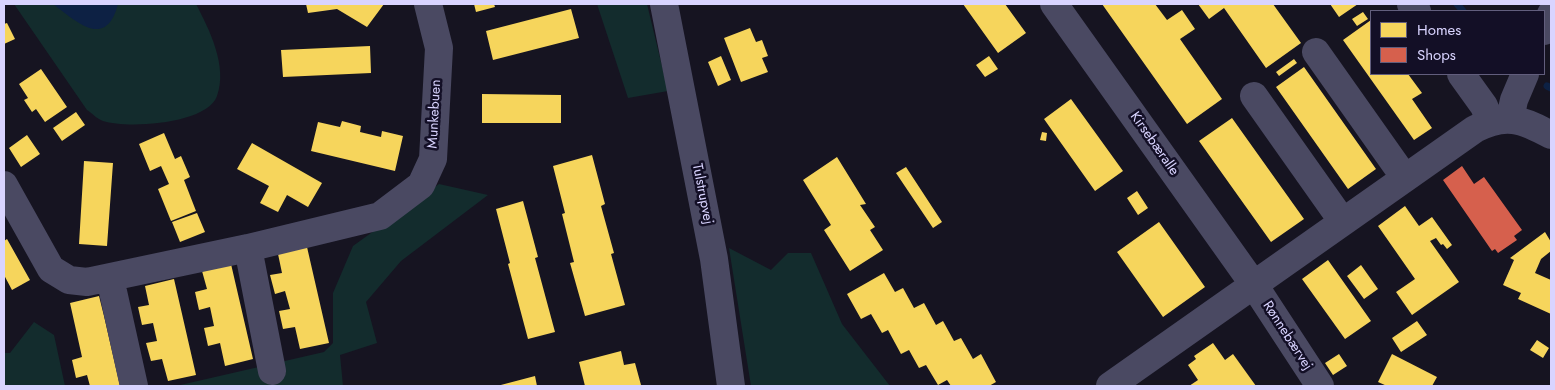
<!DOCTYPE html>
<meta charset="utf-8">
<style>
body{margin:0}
#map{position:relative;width:1555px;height:390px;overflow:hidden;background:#161421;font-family:Jost,sans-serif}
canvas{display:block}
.frame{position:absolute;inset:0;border:5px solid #d9d4ff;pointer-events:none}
.legend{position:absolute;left:1370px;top:10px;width:175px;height:65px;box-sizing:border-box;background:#130f26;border:1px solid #625e7d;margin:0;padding:6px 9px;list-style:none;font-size:15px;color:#d9d4ff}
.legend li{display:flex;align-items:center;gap:10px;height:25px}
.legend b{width:25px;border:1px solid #625e7d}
</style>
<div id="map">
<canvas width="1555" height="390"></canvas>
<div class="frame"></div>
<ul class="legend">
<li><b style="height:14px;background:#f6d55c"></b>Homes</li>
<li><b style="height:14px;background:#d6604d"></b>Shops</li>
</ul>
</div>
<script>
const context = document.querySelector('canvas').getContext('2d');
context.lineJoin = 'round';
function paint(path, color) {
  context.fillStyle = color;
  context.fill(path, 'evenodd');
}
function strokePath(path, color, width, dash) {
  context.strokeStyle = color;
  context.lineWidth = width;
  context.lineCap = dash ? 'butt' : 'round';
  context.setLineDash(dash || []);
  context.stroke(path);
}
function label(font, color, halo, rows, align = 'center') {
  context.font = font + ' Jost,sans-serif';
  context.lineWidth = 5;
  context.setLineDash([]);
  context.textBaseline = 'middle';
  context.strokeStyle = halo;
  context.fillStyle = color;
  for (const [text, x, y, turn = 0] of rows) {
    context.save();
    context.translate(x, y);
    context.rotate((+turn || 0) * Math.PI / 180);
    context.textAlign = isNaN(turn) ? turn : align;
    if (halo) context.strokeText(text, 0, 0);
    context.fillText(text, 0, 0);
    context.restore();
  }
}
const green = new Path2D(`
 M14 4H196C209 29 228 66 217 96 207 124 128 129 103 121 97 119 92 113 87 110Z
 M597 4H647L668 91 628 98Z
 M439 184 488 195 401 261 366 302 377 343 340 355 343 386H176L324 352 333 343V293L353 246Z
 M729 248 771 270 788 253H811L842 324 890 386H751Z
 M34 322 54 335 65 386H4V353H10Z`);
const water = new Path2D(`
 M53 4H118C106 50 77 22 53 4Z`);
const homes = new Path2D(`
 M306 4H384L367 27 337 9 308 13Z
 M474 4H494L495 7 476 12Z
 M963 4H1005L1026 33 998 53Z
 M1102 4H1155L1167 20 1182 10 1195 29 1180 39 1222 99 1187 124Z
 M1198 4H1273L1301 43 1266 68 1224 8 1209 19Z
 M1330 4H1358L1339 17Z
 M571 9 579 38 493 60 486 31Z
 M1363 12 1368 19 1357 26 1352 19Z
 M1371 20V74H1408L1422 93 1412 99 1432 128 1414 140 1343 40Z
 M7 23 15 39 4 44V24Z
 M750 28 756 42 762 40 768 56 762 58 768 72 741 82 724 38Z
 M370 46 371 73 283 77 281 50Z
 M721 56 731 80 718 86 708 62Z
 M989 56 998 69 985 77 976 65Z
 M1294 59 1297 63 1279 76 1276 72Z
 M1304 67 1376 169 1348 189 1276 87Z
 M41 69 67 107 45 122 36 109 32 112 24 100 28 98 19 84Z
 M482 94 561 95V123H482Z
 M1071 99 1123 171 1095 191 1044 119Z
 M76 112 85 125 62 141 53 128Z
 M1232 118 1304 219 1271 242 1199 141Z
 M342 121 361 126 360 132 381 137 382 131 403 136 395 171 311 151 318 122 340 127Z
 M1042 132 1047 133 1046 141 1040 140Z
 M164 133 175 159 181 156 190 177 184 180 196 211 171 221 158 189 169 184 161 166 150 171 139 144Z
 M27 135 40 154 21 167 9 148Z
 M252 143 322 183 308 207 287 195 278 212 260 203 269 186 237 169Z
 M592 155 605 204 601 206 614 253 611 254 625 305 585 316 570 263 574 262 562 214 565 213 553 166Z
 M837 157 866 204 860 205 875 227 870 230 883 250 850 271 824 230 831 225 803 180Z
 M84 161 113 163 107 246 79 244Z
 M906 167 942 222 933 228 896 173Z
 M1137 191 1148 208 1138 215 1127 198Z
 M523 201 538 257 535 258 555 332 528 339 508 264 510 263 496 209Z
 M1405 206 1419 226 1432 217 1452 245 1447 249 1443 244 1441 245 1436 238 1430 241 1459 282 1412 315 1396 292 1415 279 1378 226Z
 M197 213 205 232 180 242 172 222Z
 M1159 222 1205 287 1163 317 1117 252Z
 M1545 232 1551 242V251L1541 259 1535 273 1551 280V314L1518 299 1521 293 1503 285 1514 260 1510 258Z
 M7 239 30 280 12 290 4 275V241Z
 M307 247 329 343 300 349 295 327 283 329 279 311 290 309 285 291 275 294 270 275 282 273 278 254Z
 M1328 260 1371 321 1345 339 1302 279Z
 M231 264 253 359 225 366 220 343 208 346 204 328 214 326 210 307 199 310 195 292 207 289 202 271Z
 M1361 265 1378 289 1364 299 1347 276Z
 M884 273 895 292 903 288 914 308 924 303 936 325 943 321 954 341 961 338 973 359 981 354 996 382 989 386H951L947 380 938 385 926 365 919 368 909 350 901 354 888 330 882 333 871 314 861 319 847 294Z
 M174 279 196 375 168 381 162 359 151 361 146 343 157 341 153 323 142 325 138 307 149 305 145 286Z
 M99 296 104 316 120 386H90L87 375 76 378 72 360 82 357 70 303Z
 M1417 321 1427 335 1401 352 1392 338Z
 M1537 340 1549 348 1543 358 1530 350Z
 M1213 343 1225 360 1233 354 1256 386H1189L1198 380 1188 365 1196 359 1194 356Z
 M621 351 624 365 635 363 641 385 636 386H585L579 362Z
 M1339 354 1347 366 1333 375 1325 363Z
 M1392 354 1437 377 1432 386H1387L1378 382Z
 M535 376 537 386H497Z`);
const shops = new Path2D(`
 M1462 166 1474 184 1484 177 1522 230 1514 236 1517 240 1498 253 1495 249 1492 251 1443 180Z`);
const stream = new Path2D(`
 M1457 4 1463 11
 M1547 86 1551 88`);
const minor = new Path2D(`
 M664 4 714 259 731 386
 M1054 4 1254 285 1320 386
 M1411 4 1417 11
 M1544 31 1551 14
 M1316 52 1405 178
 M1461 74 1484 106 1490 121
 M1254 96 1343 222
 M1510 119 1514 100 1525 74
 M4 185 51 269 69 280 87 282 248 248 380 216 421 185 433 159 439 48 428 4
 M248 248 272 371
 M110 278 134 386
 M1110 386 1475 129C1505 113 1522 119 1551 135`);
const streetNames = [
 ["Munkebuen",435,114,-87],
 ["Kirsebæralle",1154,144,55],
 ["Tulstrupvej",702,194,79],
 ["Rønnebærvej",1287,336,57]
];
paint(green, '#132c2d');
paint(water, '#0d2144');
paint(homes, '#f6d55c');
paint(shops, '#d6604d');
strokePath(stream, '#0d2144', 7);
strokePath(minor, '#4a4962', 28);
label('14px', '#d9d4ff', '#130f26', streetNames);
</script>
